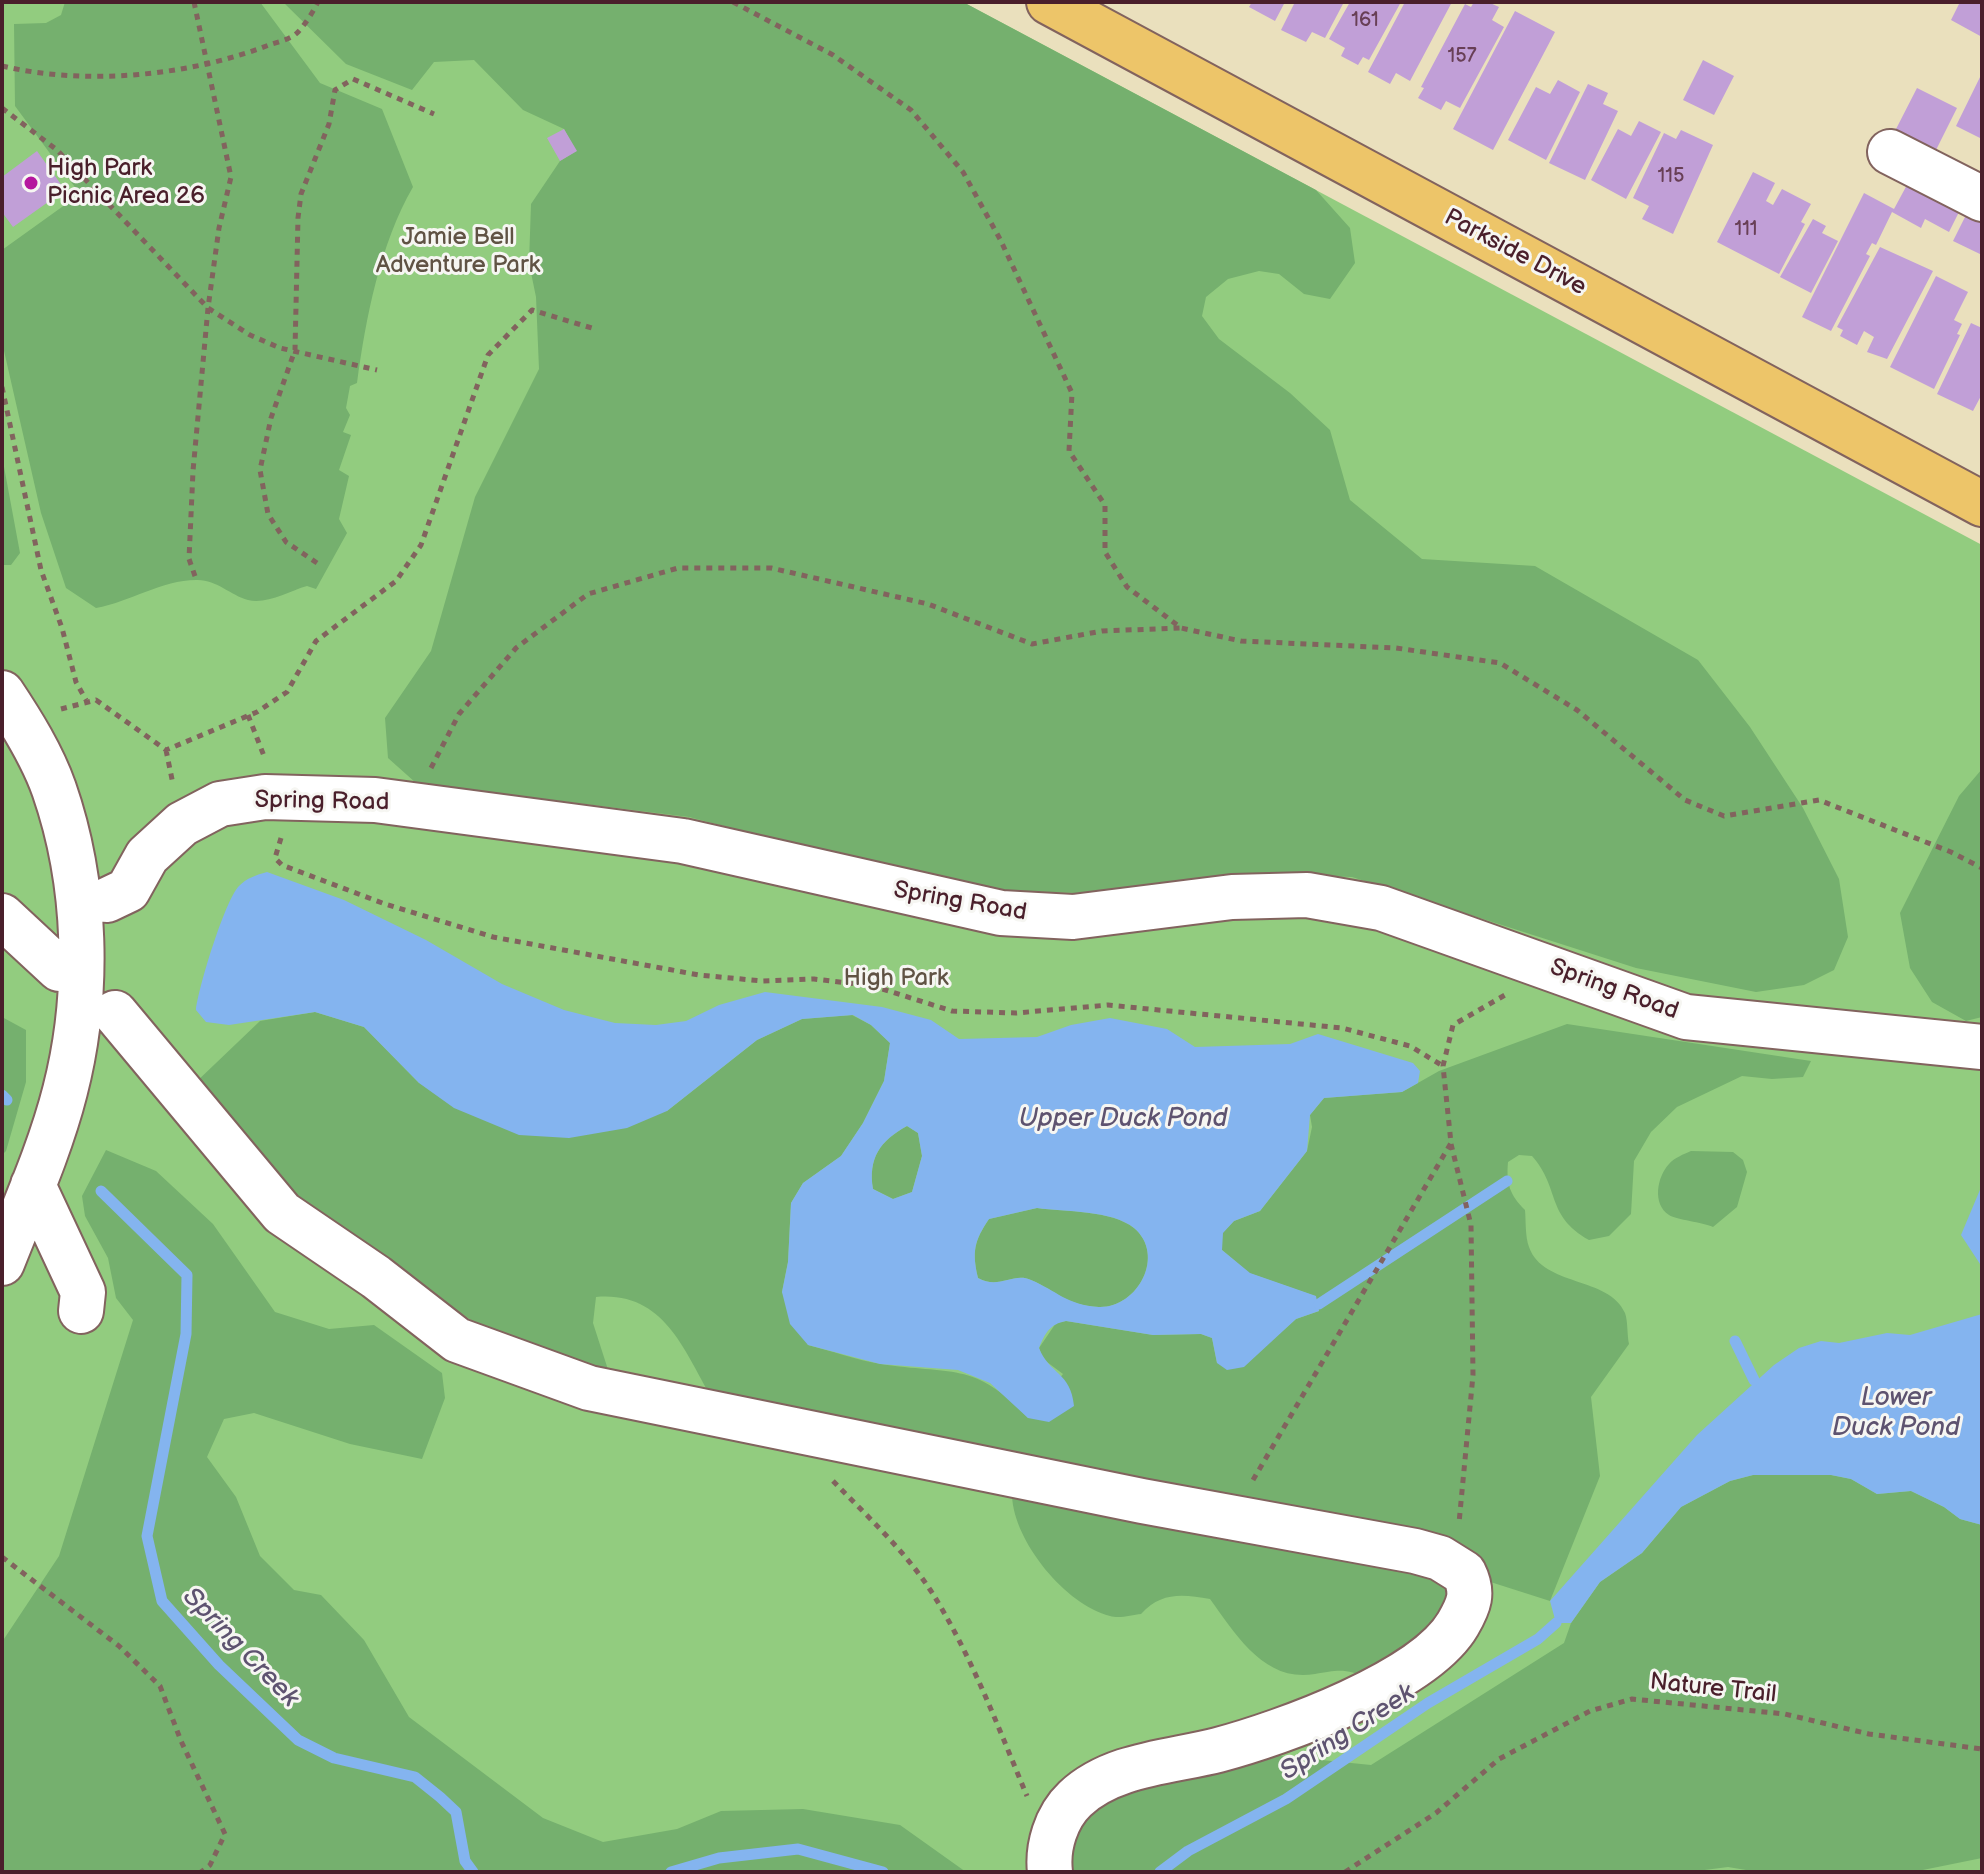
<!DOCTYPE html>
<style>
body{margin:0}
#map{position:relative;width:1984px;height:1874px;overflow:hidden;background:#eae0bd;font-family:"Balsamiq Sans",sans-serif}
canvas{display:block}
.frame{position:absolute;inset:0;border:4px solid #4a1f2b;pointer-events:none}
</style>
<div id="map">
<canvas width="1984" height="1874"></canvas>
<div class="frame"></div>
</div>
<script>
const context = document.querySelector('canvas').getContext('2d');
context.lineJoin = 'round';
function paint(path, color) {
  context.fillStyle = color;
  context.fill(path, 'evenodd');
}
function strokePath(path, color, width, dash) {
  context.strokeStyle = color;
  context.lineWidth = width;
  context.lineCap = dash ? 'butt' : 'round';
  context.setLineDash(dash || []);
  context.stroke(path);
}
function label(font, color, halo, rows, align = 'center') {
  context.font = font + ' "Balsamiq Sans",sans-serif';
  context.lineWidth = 6;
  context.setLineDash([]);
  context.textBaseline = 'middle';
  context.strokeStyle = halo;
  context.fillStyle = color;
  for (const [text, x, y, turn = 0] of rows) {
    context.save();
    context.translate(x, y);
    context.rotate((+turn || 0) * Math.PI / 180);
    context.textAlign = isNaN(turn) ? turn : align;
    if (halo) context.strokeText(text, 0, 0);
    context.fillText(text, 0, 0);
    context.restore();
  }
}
const green = new Path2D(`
 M2 2H963L1982 545V1872H2Z`);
const forest = new Path2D(`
 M65 2H260L320 83 382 109 413 187C380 244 366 317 357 383L350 386 346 408 350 415 343 432 351 435 339 470 349 476 339 519 347 533 316 589 307 586C289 591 266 605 248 600 230 595 216 579 196 580 162 580 130 602 96 608L66 588 41 513 2 342V250L80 194 15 106 14 24 46 23 61 15Z
 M283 2H963L1316 190 1350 228 1355 263 1330 299 1304 294 1279 274 1259 271 1228 279 1206 297 1202 316 1219 339 1290 393 1330 430 1350 500 1422 559 1535 566 1698 660 1750 727 1803 808 1839 879 1848 937 1834 970 1804 985 1756 992 1636 968 1352 877 1248 874 1076 893 998 890 920 877 689 817 416 783 388 758 385 718 431 651 475 497 539 369 536 297 529 263 531 204 560 161 576 151 564 129 523 110 474 60 434 62 412 90 346 64Z
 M2 456 20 553 11 565H2Z
 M1982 769V1017L1966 1021 1932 1002 1910 968 1900 913 1959 796Z
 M315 1012 364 1027 419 1083 667 1111 757 1040 802 1019 852 1015 871 1025 890 1043 884 1081 863 1123 841 1156 803 1183 791 1203 788 1262 782 1292 808 1345C832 1351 856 1360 881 1364 949 1375 975 1360 1028 1418L1063 1374 1043 1359 1039 1348 1056 1323 1066 1321 1153 1335 1201 1334 1212 1338 1217 1363 1280 1333 1296 1319 1319 1311 1315 1296 1249 1273 1222 1250V1233L1234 1221 1260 1211 1307 1151 1312 1127 1310 1115 1324 1098 1402 1092 1439 1071 1567 1024 1811 1061 1803 1077 1772 1079 1742 1076 1677 1107 1651 1132 1634 1161 1631 1214 1609 1236 1589 1240C1545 1215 1561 1189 1532 1156L1519 1155 1508 1162C1506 1184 1510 1195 1525 1210 1526 1221 1525 1236 1529 1247 1543 1287 1609 1276 1625 1313 1628 1321 1627 1335 1629 1344L1591 1397 1600 1476 1550 1601 1478 1578 714 1402C684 1351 665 1291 596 1297L593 1323 611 1379 487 1331 398 1270 292 1193 193 1085 260 1021Z
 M2 1017 26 1030V1082L6 1151 2 1155Z
 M907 1126 918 1133 922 1156 912 1192 893 1199 873 1189C868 1158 880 1141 907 1126Z
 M106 1150 156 1171 213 1224 275 1312 329 1329 374 1325 442 1373 445 1398 422 1459 350 1444 254 1413 224 1419 207 1457 236 1497 260 1556 294 1590 321 1595 364 1640 409 1717 543 1818 603 1842 677 1829 721 1811 803 1809 900 1825 966 1872H2V1642L59 1556 133 1320 116 1298 108 1258 85 1216 82 1196Z
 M1691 1151 1733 1152 1743 1160 1747 1172 1737 1207 1713 1227C1702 1222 1677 1220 1669 1215 1652 1204 1657 1177 1669 1164 1674 1158 1684 1154 1691 1151Z
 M1037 1208C1065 1212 1112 1210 1134 1228 1166 1255 1138 1308 1099 1307 1065 1305 1057 1291 1031 1280 1013 1272 999 1290 978 1278 972 1252 974 1241 989 1219Z
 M1753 1475H1831L1851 1479 1877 1494 1911 1491 1944 1507 1960 1519 1982 1525V1858L1913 1872H1758L1728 1867 1689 1872H1070L1074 1832 1103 1801 1149 1780 1262 1754 1371 1765 1564 1643 1571 1623 1600 1582 1642 1553 1681 1507 1730 1481Z
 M1012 1496 1451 1577 1448 1620 1368 1679C1347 1668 1338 1670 1315 1674 1265 1683 1236 1635 1210 1599 1182 1594 1161 1592 1141 1614 1132 1615 1119 1619 1110 1616 1066 1605 1014 1542 1012 1496Z`);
const water = new Path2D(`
 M267 872 344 900 426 940 502 984 564 1010 615 1023 656 1025 686 1021 719 1005 765 992 882 1007 931 1020 959 1039 1037 1037 1071 1025 1110 1018 1167 1029 1195 1047 1290 1044 1318 1034 1413 1063 1420 1071 1418 1083 1402 1092 1324 1098 1310 1115 1307 1151 1260 1211 1234 1221 1223 1233 1222 1250 1250 1273 1316 1296 1319 1311 1296 1319 1244 1367 1227 1370 1217 1363 1212 1338 1201 1334 1153 1335 1066 1321C1050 1324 1045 1333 1039 1348 1049 1374 1071 1372 1074 1406L1049 1422 1028 1418 990 1383 958 1370 880 1364 808 1345 790 1324 782 1292 788 1262 791 1203 803 1183 841 1156 863 1123 884 1081 890 1043 871 1025 853 1015 802 1019 757 1040 667 1111 627 1128 569 1138 519 1135 454 1108 419 1083 364 1027 315 1012 229 1025 206 1022 196 1010C198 989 225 900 239 886 247 878 256 875 267 872ZM907 1126 918 1133 922 1156 912 1192 893 1199 873 1189C868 1158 880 1141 907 1126ZM1037 1208C1065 1212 1112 1210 1134 1228 1166 1255 1138 1308 1099 1307 1067 1305 1057 1291 1031 1280 1013 1272 999 1290 978 1278 972 1252 974 1241 989 1219Z
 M1982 1185V1267L1961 1235Z
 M1982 1314V1525L1960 1519 1944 1507 1911 1491 1877 1494 1851 1479 1831 1475H1753L1730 1481 1681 1507 1642 1553 1600 1582 1571 1623H1556L1550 1601 1697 1435 1774 1365 1799 1348 1821 1341 1839 1343 1887 1333 1910 1335Z`);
const stream = new Path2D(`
 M2 1095 7 1100
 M101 1191 187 1275 186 1334 147 1536 162 1601 219 1665 298 1740 334 1758 415 1777 440 1797 456 1812 465 1861 473 1872
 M1319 1304 1507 1181
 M1735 1341 1754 1380
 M671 1872 719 1858 798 1849 883 1872
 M1160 1872 1188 1851 1286 1799 1428 1703 1538 1639 1556 1623`);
const building = new Path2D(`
 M1252 2H1285L1275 21 1249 7Z
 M1295 2H1344L1325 38 1312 32 1306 42 1281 30Z
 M1350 2H1401L1369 60 1363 57 1358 65 1341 56 1345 48 1329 39Z
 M1405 2H1452L1410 81 1396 73 1390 84 1368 72Z
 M1474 2H1488L1499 7 1492 20 1504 27 1460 108 1446 101 1441 110 1418 98 1424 88 1421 87 1465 4 1471 7Z
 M1960 2H1982V37L1951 20Z
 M1515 11 1555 32 1493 150 1453 129Z
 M1703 60 1734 76 1714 115 1683 100Z
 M1982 73V139L1956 126Z
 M1558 80 1580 92 1546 160 1508 140 1536 87 1550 94Z
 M1588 84 1608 93 1603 104 1618 111 1585 180 1549 163Z
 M1917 88 1957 108 1935 152 1895 131Z
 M1639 121 1661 132 1626 199 1591 180 1618 129 1631 136Z
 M564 129 577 151 560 161 547 138Z
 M1681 130 1713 145 1673 234 1642 219 1649 206 1633 198 1664 133 1676 139Z
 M37 151 65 190 13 227 2 212V177Z
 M1753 172 1775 183 1766 201 1773 205 1782 189 1811 204 1801 222 1805 224 1779 274 1717 242Z
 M1908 183 1962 206 1949 232 1925 219 1921 228 1892 212 1876 245 1872 243 1866 254 1870 256 1831 331 1802 317 1864 193 1894 209Z
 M1967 213 1982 220V255L1953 241Z
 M1813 219 1826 226 1822 233 1838 241 1811 293 1780 277Z
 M1880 247 1933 271 1887 359 1867 352 1874 337 1864 331 1857 345 1840 336 1843 330 1837 327Z
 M1936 276 1968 292 1954 320 1962 324 1957 334 1960 335 1934 389 1890 367Z
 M1971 323 1982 328V394L1973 411 1937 394Z`);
const path = new Path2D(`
 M194 2 231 177 219 228 208 308 193 471 189 559 196 579
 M733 2 833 55 911 110 963 172 1000 239 1072 393 1069 451 1105 505V552L1127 587 1181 628 1241 641 1396 648 1500 663 1577 710 1685 800 1724 816 1819 800 1951 852 1982 868
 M2 66C87 86 188 76 269 45 278 42 291 39 297 33 305 25 313 12 318 2
 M2 108 57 150 208 308 250 335 280 348 377 370
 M2 387 41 570 62 628 76 682 86 700
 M317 563 286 542 268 514 260 470 271 418 295 350 298 218 301 194 329 124 335 90 353 79 434 114
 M61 709 96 700 166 750 257 712 287 692 316 641 396 581 421 545 488 355 532 310 595 329
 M248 715 264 756
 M166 750 173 784
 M431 768 459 714 516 648 588 594 678 568H771L928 604 1032 644 1102 631 1180 628
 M281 838 275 858 282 865 385 904 493 937 699 975 762 981 814 979 873 986 952 1011 1016 1013 1108 1005 1342 1028 1410 1046 1443 1066
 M1451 1144 1471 1225 1473 1375 1459 1523
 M1253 1480 1451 1143 1443 1066 1453 1025 1505 995
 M833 1481C867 1516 904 1550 931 1591 971 1654 998 1727 1027 1796
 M2 1557 119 1646 160 1686 181 1741 225 1834 210 1865 201 1872
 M1345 1872 1436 1813 1499 1759 1590 1711 1632 1699 1785 1714 1869 1734 1982 1749`);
const minor = new Path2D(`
 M1890 152 1982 199
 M2 693C22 723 42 755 54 789 87 884 90 994 65 1091 50 1150 24 1207 2 1263
 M107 900 128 890 147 856 182 824 220 804 265 797 375 800 683 841 1001 913 1073 917 1232 897 1307 895 1381 908 1686 1017 1982 1047
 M2 916 59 969
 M115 1013 282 1213 376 1277 457 1340 589 1388 1142 1501 1415 1551 1440 1558 1464 1573C1474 1593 1469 1605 1458 1624 1424 1682 1282 1733 1218 1750 1171 1762 1112 1764 1075 1799 1056 1817 1047 1847 1050 1872
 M33 1185 83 1292 81 1311`);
const major = new Path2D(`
 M1049 2 1982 504`);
const markers = [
 [31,183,8,"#b5179e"]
];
const numberNames = [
 ["161",1365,21],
 ["157",1462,57],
 ["115",1671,177],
 ["111",1746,230]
];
const poiNames = [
 ["High Park",47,169],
 ["Picnic Area 26",47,197]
];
const parkNames = [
 ["Jamie Bell",458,238],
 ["Adventure Park",458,266],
 ["High Park",896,979]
];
const streetNames = [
 ["Parkside Drive",1515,253,28],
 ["Spring Road",322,802,1],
 ["Spring Road",960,902,10],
 ["Spring Road",1614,990,20],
 ["Nature Trail",1713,1689,6]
];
const waterNames = [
 ["Upper Duck Pond",1123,1119],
 ["Lower",1896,1398],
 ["Duck Pond",1896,1428],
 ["Spring Creek",240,1648,46],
 ["Spring Creek",1348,1733,-33]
];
paint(green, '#92cc7f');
paint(forest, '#75b06e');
paint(water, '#84b4ef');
strokePath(stream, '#84b4ef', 11);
paint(building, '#c19fd7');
strokePath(minor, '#82635e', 48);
strokePath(major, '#82635e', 48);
strokePath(path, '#82635e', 5, [6, 6]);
strokePath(minor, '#fff', 44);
strokePath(major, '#edc569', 44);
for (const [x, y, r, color] of markers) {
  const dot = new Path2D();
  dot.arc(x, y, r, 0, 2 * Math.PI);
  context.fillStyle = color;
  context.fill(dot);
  strokePath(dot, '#f6f6f2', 3);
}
label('20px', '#683f56', null, numberNames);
label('24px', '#4a1f2b', '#f6f6f2', poiNames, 'left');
label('24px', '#605344', '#f6f6f2', parkNames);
label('24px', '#4a1f2b', '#f6f6f2', streetNames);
label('italic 26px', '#5e5370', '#f6f6f2', waterNames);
</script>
